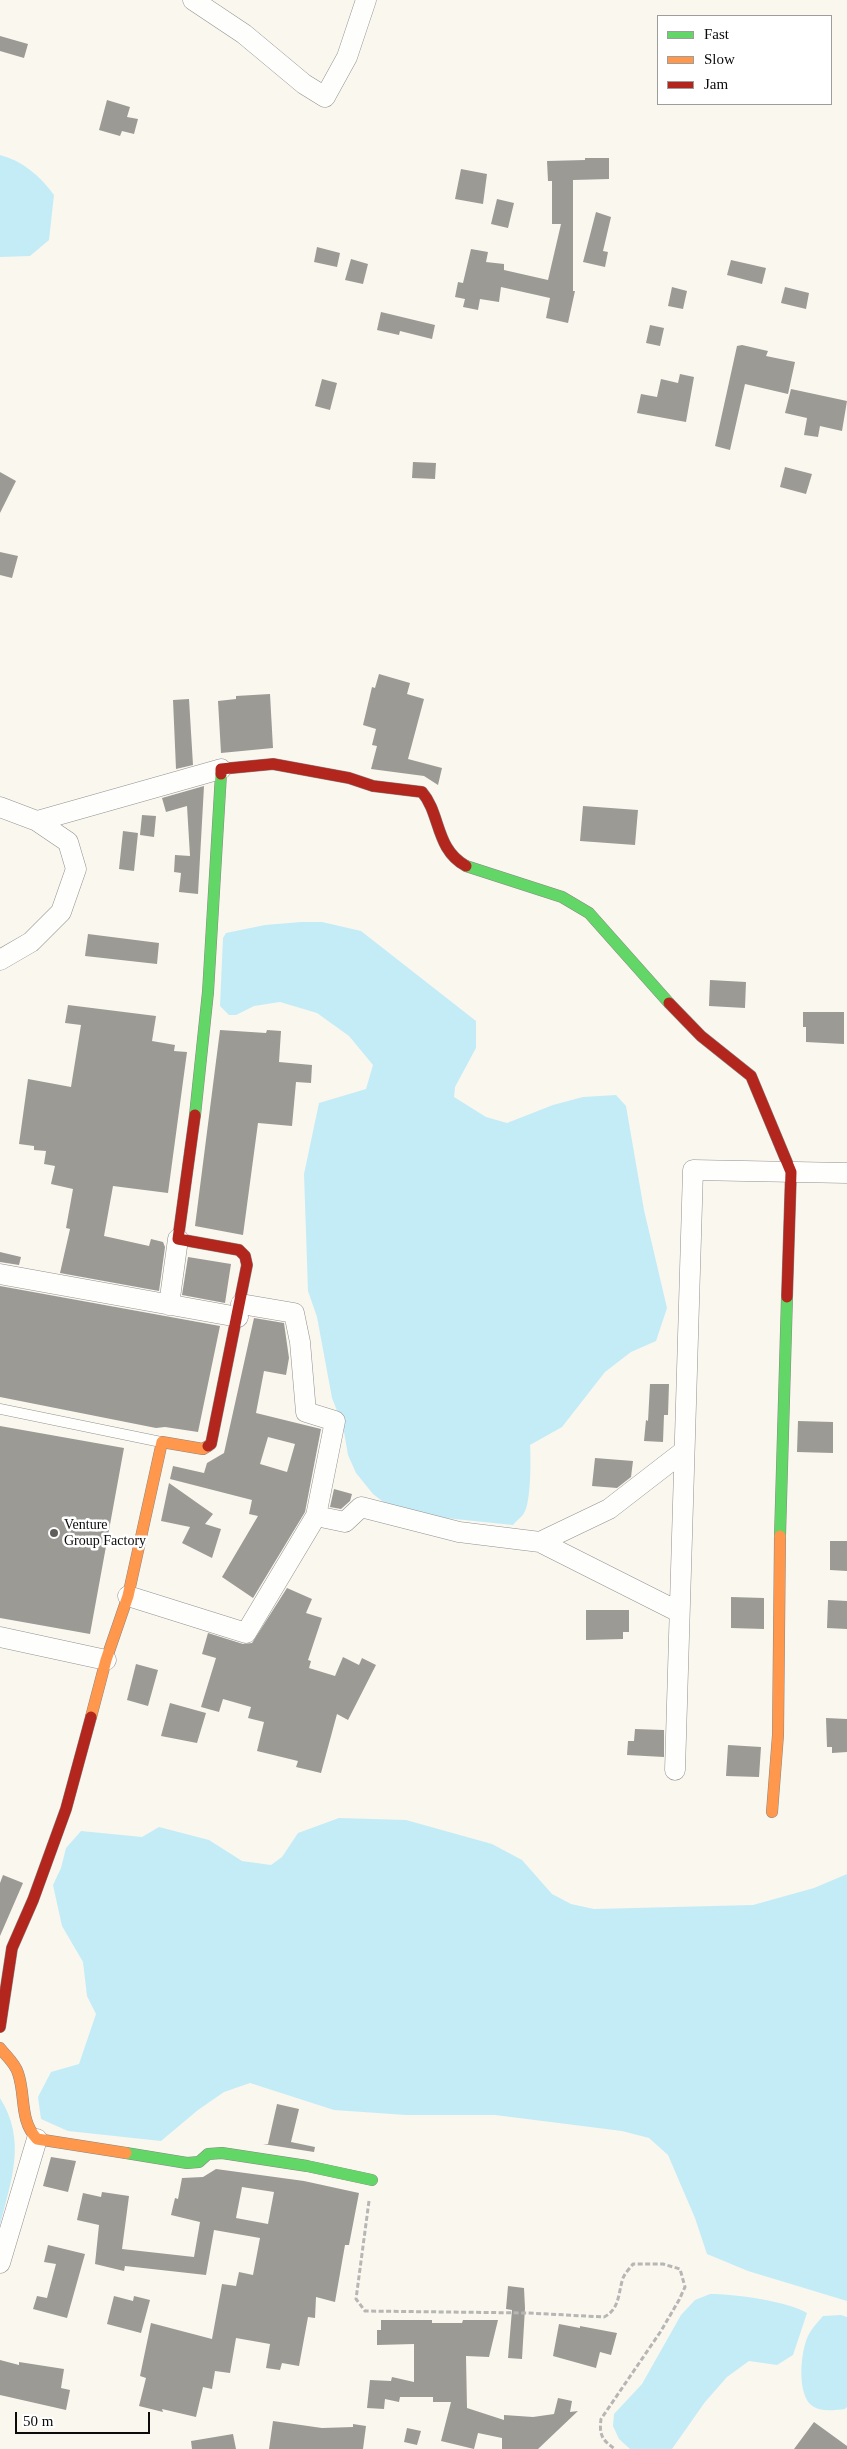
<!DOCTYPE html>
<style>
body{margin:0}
#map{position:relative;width:847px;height:2449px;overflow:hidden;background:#faf7ef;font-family:Georgia,serif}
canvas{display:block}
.legend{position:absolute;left:657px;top:15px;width:175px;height:90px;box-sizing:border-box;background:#fff;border:1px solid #9d9d9d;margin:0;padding:6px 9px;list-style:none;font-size:15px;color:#0b0b0b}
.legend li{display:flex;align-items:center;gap:10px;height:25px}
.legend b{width:25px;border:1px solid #9d9d9d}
.scale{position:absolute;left:15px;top:2412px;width:135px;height:22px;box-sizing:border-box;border:2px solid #0b0b0b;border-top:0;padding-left:6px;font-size:15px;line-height:18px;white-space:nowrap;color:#0b0b0b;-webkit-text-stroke:4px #fff;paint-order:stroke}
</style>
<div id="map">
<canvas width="847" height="2449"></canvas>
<ul class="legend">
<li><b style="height:6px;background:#63d668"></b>Fast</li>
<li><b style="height:6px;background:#ff974d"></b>Slow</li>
<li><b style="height:6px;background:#b3261e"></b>Jam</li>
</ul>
<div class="scale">50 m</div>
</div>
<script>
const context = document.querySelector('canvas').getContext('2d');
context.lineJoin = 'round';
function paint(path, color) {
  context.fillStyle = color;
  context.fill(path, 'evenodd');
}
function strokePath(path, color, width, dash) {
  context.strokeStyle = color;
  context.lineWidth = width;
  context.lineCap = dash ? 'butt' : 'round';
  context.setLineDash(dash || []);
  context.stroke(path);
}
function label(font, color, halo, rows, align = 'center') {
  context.font = font + ' Georgia,serif';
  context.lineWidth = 5;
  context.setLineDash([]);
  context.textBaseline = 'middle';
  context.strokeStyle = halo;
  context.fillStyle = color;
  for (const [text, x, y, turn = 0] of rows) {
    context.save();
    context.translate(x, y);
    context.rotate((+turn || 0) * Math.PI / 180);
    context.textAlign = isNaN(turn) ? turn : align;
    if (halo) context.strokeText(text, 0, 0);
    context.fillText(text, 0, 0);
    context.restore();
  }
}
const water = new Path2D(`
 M0 155C23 161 40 176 54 195L49 240 30 256 0 257Z
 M301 922H322L361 931 476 1021V1048L455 1087 454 1097 486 1117 507 1123 553 1105 583 1097 616 1095 626 1106 644 1210 667 1308 656 1341 631 1352 605 1372 562 1427 530 1445C531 1458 531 1503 524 1513 522 1517 516 1521 513 1525L426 1516 390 1507 373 1494 356 1473 348 1455 343 1426 332 1398 317 1317 308 1291 304 1174 319 1103 366 1089 373 1065 349 1036 317 1013 280 1002 254 1006 236 1015H229L220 1006 223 938 226 933 265 925Z
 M339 1818 406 1820 492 1844 522 1860 552 1894 571 1904 594 1909 753 1905 814 1888 847 1874V2301L748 2271 707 2254 695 2218 668 2155 649 2138 622 2131 495 2115H406L334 2110 250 2083 224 2092 198 2110 161 2141 68 2131 41 2119 38 2097 51 2072 79 2064 96 2014 87 1996 83 1962 62 1926 53 1885 61 1868 66 1848 81 1831 142 1837 159 1827 209 1840 242 1861 271 1865 282 1857 298 1833Z
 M0 2098C27 2141 11 2180 0 2225Z
 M710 2294C734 2294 787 2301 807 2313L793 2355 777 2365 749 2361 727 2377 705 2402 672 2449H630L619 2439 613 2426 614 2414 642 2384 681 2315 695 2300Z
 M841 2315 847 2317V2407L845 2409C835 2410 822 2412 814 2407 796 2398 800 2350 809 2334 812 2328 818 2322 823 2316Z`);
const building = new Path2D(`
 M0 36 28 44 24 58 0 51Z
 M107 100 130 107 127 117 138 119 134 134 122 131 120 136 99 130Z
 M585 158H609V179L573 180V291H575L568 323 546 318 550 298 501 287 499 302 480 299 478 310 463 307 465 299 455 297 458 282 463 283 471 249 488 252 486 262 504 264V270L548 280 561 224H552V181H548L547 161 585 160Z
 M461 169 487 174 483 204 455 199Z
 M497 199 514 203 508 228 491 224Z
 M596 212 611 217 603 251 608 252 605 267 583 262Z
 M317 247 340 253 337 267 314 262Z
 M351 259 368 264 363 284 345 280Z
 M731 260 766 268 762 284 727 275Z
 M672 287 687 291 683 309 668 306Z
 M785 287 809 293 806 309 781 303Z
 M381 312 435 325 432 339 400 331 399 335 377 330Z
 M650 325 664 328 660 346 646 343Z
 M742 345 768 351 766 356 795 362 788 394 745 384 730 450 715 446 737 346Z
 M680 374 694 377 686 422 637 413 641 394 657 397 661 379 678 383Z
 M322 379 337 383 330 410 315 406Z
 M791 389 847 401 842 431 820 426 818 437 804 435 807 418 785 413Z
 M413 462 436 463 435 479 412 478Z
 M785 467 812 474 806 494 780 487Z
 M0 472 16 481 0 513Z
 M0 552 18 556 12 578 0 575Z
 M379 674 410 683 407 694 424 699 408 759 442 768 438 785 424 776 371 769 377 746 372 745 376 729 363 725 372 687 375 688Z
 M270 694 273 748 221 753 218 701 236 699V696Z
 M189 699 193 765 176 769 173 700Z
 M204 786 198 894 179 892 181 873 174 872 175 855 190 856 187 806 166 812 162 798Z
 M583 806 638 810 635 845 580 841Z
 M142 815 156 816 154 837 140 835Z
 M123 831 138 833 134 871 119 869Z
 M88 934 159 943 157 964 85 956Z
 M710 980 746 982 745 1008 709 1006Z
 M68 1005 156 1016 152 1041 175 1045 174 1051 187 1052 168 1193 113 1186 104 1236 149 1246 151 1239 163 1242 165 1247 159 1291 60 1273 70 1229 66 1228 73 1189 51 1184 55 1166 44 1164 46 1151 34 1150V1146L19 1144 28 1079 71 1087 81 1025 65 1023Z
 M803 1012H844V1044L806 1042V1027H803Z
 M220 1030 266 1033 267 1030 281 1031 279 1062 312 1065 311 1083 296 1082 292 1126 258 1123 243 1235 195 1226Z
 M0 1252 21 1257 19 1265 0 1262Z
 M188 1257 231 1264 225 1303 182 1295Z
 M0 1286 220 1326 198 1432 165 1427 156 1428 0 1397Z
 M254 1318 284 1323 289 1358 286 1375 264 1371 256 1413 321 1429 305 1512 253 1598 222 1577 258 1516 249 1514 252 1500 170 1479 173 1466 204 1473 207 1463 224 1453ZM268 1437 295 1444 287 1472 260 1464Z
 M650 1384H669L668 1415H664L663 1442 644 1441 646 1420 648 1421Z
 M798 1421 833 1422V1453L797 1452Z
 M0 1426 124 1448 90 1634 0 1618Z
 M595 1458 633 1461 631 1477 617 1488 592 1486Z
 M169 1483 213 1514 205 1524 221 1529 212 1558 182 1543 190 1527 161 1521Z
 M334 1489 352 1494 350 1501 341 1509 330 1507Z
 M830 1541H847V1571L830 1570Z
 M287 1588 312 1599 306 1613 322 1618 308 1660 311 1661 309 1668 335 1676 343 1657 359 1665 362 1658 376 1665 348 1720 337 1714 321 1773 296 1767 298 1761 257 1751 264 1722 248 1718 251 1707 223 1699 219 1712 201 1707 216 1658 202 1654 208 1633 243 1644 252 1643Z
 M731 1597 764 1598V1629L731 1628Z
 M828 1600 847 1601V1629L827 1628Z
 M586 1610H629V1632H623V1639L586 1640Z
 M136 1664 158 1670 148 1706 127 1700Z
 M170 1703 206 1713 197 1743 161 1736Z
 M826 1718 847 1719V1752L832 1753V1747H827Z
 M635 1729 664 1730V1757L627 1755 628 1741H634Z
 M728 1745 761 1747 759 1777 726 1776Z
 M3 1875 23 1883 0 1936V1883Z
 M277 2104 299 2109 291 2142 315 2147 314 2152 263 2144H268Z
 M51 2157 76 2161 68 2192 43 2186Z
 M216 2169 304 2181 359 2193 349 2245H345L335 2302 316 2297 315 2318 308 2317 299 2366 282 2363 280 2370 266 2368 270 2344 236 2338 230 2373 215 2371 212 2389 203 2387 196 2417 162 2409 163 2412 139 2406 146 2378 140 2376 151 2323 212 2339 222 2284 236 2286 239 2272 253 2275 260 2238 214 2230 206 2275 125 2266 124 2271 95 2264 99 2225 77 2220 83 2193 101 2197 102 2192 129 2196 122 2249 194 2257 200 2222 171 2215 175 2198 178 2199 182 2178 203 2177ZM242 2187 274 2192 268 2224 236 2218Z
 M48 2245 85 2254 67 2318 33 2309 37 2296 47 2298 56 2264 44 2262Z
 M508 2286 524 2288 525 2308 522 2359 508 2358 512 2310 506 2309Z
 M114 2296 133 2301 134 2296 150 2300 141 2333 107 2324Z
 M381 2320H432V2323H462L463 2320H498L489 2357 466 2356 467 2408 504 2420V2415L533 2417 554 2414 558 2398 572 2401 570 2412 578 2411 538 2449H502V2438L478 2433 474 2449 441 2441 451 2402H433V2397H400L399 2402 385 2399 384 2409 367 2408 370 2380 391 2381 392 2377 414 2382V2344L377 2345V2330H381Z
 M559 2324 580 2328V2326L617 2333 611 2355 600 2352 596 2368 553 2356Z
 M0 2360 19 2365V2362L64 2369 61 2388 70 2390 66 2410 0 2395Z
 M273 2421 322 2428 353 2427V2424L366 2426 363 2449H269Z
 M814 2422 847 2446V2449H794Z
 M407 2428 421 2431 417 2445 404 2442Z
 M233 2434 236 2449H192L191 2441Z`);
const path = new Path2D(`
 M369 2201 356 2299 365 2311 528 2313 604 2317C620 2309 618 2293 623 2278 625 2273 630 2268 633 2264H663L680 2269 685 2287 679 2300 661 2331 601 2419C599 2435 602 2440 615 2449`);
const lane = new Path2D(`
 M0 1409 161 1442`);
const street = new Path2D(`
 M193 0 244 34 304 84 325 97 347 57 366 0
 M0 807 37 821 221 769
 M0 960 31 942 61 912 76 869 68 842 37 821
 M0 1274 238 1317
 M241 1304 294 1313 300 1342 306 1412 335 1421 316 1516
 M169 1305 178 1239
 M540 1542 679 1612
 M128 1596 246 1633 316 1516 345 1522 361 1507 459 1532 540 1542 609 1509 684 1451
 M0 1637 106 1660
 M675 1770 693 1170 847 1173
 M0 2263 37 2139`);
const fast = new Path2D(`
 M466 866 562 897 589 913 669 1003
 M195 1115 208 992 221 774
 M780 1536 787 1297
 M126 2153 187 2163 199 2162 208 2154 222 2153 307 2166 372 2180`);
const slow = new Path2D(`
 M91 1717 106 1660 128 1596 162 1442 203 1449 208 1446
 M772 1812 778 1735 780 1536
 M0 2048C6 2056 15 2063 18 2073 26 2096 19 2120 37 2139L126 2153`);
const jam = new Path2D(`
 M221 774V769L273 764 349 778 373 786 422 792C441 814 435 849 466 866
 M669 1003 701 1036 751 1076 791 1172 787 1297
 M195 1115 178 1239 239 1250 245 1256 247 1265 211 1444 208 1446
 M0 2027 12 1948 33 1900 66 1809 91 1717`);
const markers = [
 [54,1533,5,"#5f5e5b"]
];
const poiNames = [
 ["Venture",64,1525],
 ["Group Factory",64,1541]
];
paint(water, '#c3ecf7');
paint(building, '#9c9a95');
strokePath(lane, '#93918e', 11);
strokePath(street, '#93918e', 21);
strokePath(fast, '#898884', 12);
strokePath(slow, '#898884', 12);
strokePath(jam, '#898884', 12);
strokePath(path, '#b7b6b5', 3, [5, 2.5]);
strokePath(lane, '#fefefd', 10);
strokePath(street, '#fefefd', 20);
strokePath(fast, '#63d668', 11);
strokePath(slow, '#ff974d', 11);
strokePath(jam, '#b3261e', 11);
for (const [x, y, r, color] of markers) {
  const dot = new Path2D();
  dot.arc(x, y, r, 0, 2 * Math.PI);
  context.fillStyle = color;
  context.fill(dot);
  strokePath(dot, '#fff', 2);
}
label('14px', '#0b0b0b', '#fff', poiNames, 'left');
</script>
